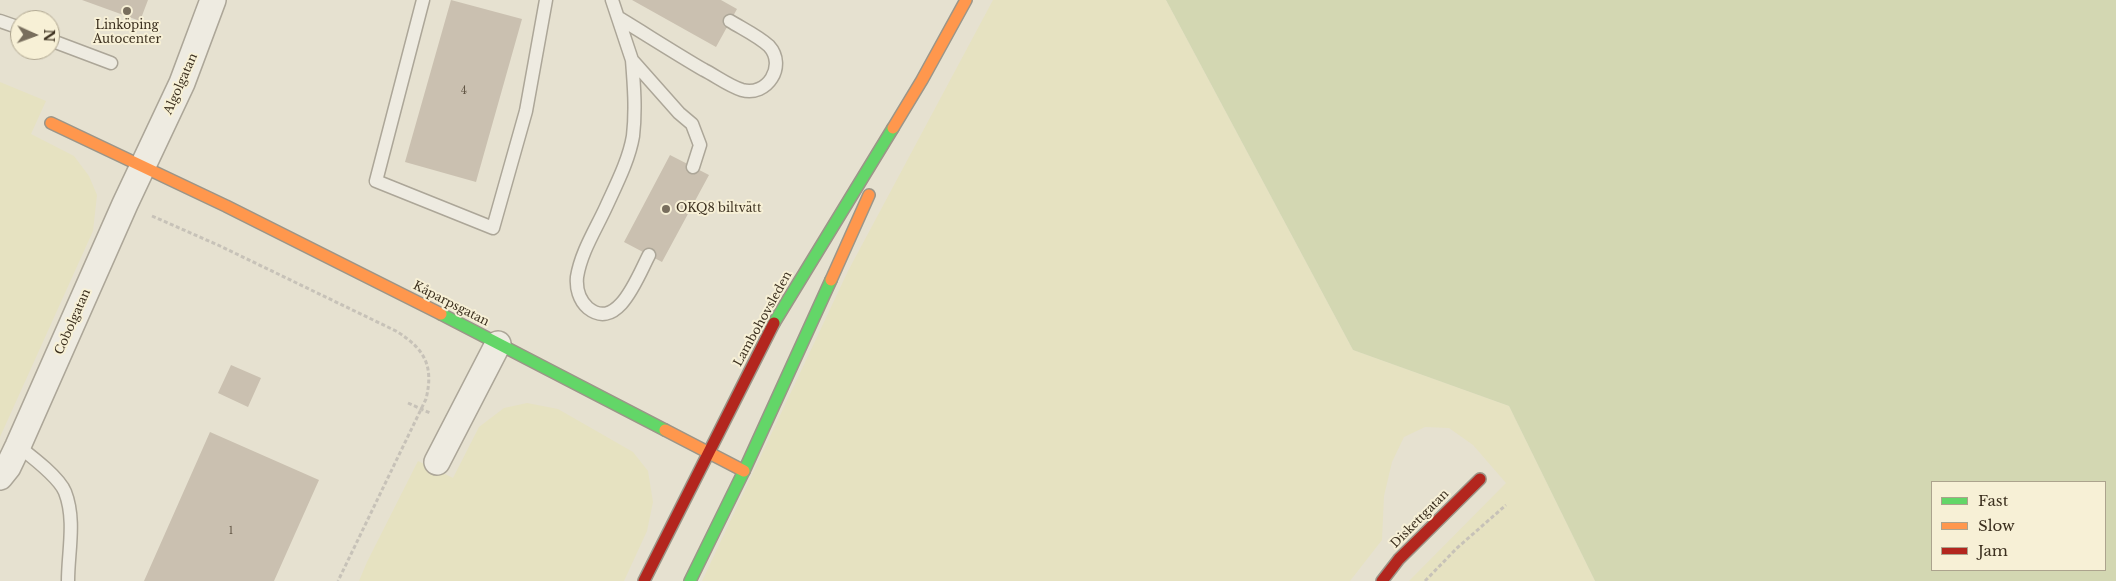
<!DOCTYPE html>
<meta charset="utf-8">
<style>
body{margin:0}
#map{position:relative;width:2116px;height:581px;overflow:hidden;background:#e6e1d0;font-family:"Libre Baskerville",serif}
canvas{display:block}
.legend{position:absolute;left:1931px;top:481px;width:175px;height:90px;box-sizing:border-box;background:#f7f0d6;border:1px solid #aca38d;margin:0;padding:6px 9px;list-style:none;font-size:15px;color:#3c301f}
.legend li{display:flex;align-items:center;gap:10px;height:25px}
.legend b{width:25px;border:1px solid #aca38d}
.north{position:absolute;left:10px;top:10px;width:50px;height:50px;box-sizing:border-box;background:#f7f0d6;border:1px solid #aca38d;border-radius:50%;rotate:92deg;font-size:14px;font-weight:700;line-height:20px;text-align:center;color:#3c301f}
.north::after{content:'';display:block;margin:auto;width:18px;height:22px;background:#786e5d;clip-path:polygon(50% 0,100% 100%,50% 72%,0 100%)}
</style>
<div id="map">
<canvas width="2116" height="581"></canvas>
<ul class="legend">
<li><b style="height:6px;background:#63d668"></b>Fast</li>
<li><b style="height:6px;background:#ff974d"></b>Slow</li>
<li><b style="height:6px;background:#b3261e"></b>Jam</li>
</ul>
<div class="north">N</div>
</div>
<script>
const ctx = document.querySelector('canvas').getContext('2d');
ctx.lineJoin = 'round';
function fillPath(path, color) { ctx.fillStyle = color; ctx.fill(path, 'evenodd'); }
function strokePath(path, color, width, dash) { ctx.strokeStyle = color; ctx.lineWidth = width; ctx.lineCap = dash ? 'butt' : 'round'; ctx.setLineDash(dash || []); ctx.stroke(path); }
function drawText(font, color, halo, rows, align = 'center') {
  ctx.font = font + ' "Libre Baskerville",serif'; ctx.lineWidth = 4; ctx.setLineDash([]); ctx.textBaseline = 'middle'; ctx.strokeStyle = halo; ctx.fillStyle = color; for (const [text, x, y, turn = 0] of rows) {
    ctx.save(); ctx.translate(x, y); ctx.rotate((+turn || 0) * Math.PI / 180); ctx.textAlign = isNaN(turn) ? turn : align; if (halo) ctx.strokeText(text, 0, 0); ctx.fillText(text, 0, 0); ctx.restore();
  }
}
fillPath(new Path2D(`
 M993,0H1166L1353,350L1509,406L1595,581H1409L1506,483L1473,445L1449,428L1425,427L1404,437L1392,462L1384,496L1382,540L1350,581H702L848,271Z
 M0,82L46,101L31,134L74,156L89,176L97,195L93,231L0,437Z
 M527,403L558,409L633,452L648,471L653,502L647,531L624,581H359L367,562L418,461L453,478L479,427L504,408Z`), '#e6e2c1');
fillPath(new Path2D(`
 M1166,0H2116V581H1595L1509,406L1353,350ZM1932,482H2105V570H1932Z`), '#d3d7b2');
fillPath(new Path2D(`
 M82,0H148L140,21Z
 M451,0L522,19L476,182L405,162Z
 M632,0H721L737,9L716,47Z
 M670,155L709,175L662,262L624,242Z
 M231,365L261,378L248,407L218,393Z
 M210,432L319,480L274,581H144Z`), '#cac0b0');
const lane = new Path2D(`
 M423,0L376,181L493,228L526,111L546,0
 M612,0L632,60
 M619,18C647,35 675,53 704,70C716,76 729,86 742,90C767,97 787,66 769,46C758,36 743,29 730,21
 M0,21L20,28
 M50,40L111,63
 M649,255C638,276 618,332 588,308C579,300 576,288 577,277C581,252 596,229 606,207C616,185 629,160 633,136C636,110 634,85 632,60L679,113L692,124L700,145L693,167
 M18,446C31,456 59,477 65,492C76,520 68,552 68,581`);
const street = new Path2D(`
 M437,462L498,344
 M0,477L8,467L18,446L125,204L182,83L213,0`);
const fast = new Path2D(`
 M441,314L665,430
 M774,323L893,128
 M690,581L744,471L831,280`);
const slow = new Path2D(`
 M51,123L226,206L441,314
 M893,128L922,80L966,0
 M831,280L869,195
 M665,430L744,471`);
const jam = new Path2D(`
 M644,581L774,323
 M1382,581L1399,559L1480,479`);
strokePath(lane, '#aca698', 15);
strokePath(street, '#aca698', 28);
strokePath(fast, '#9b9588', 14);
strokePath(slow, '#9b9588', 14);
strokePath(jam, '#9b9588', 14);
strokePath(new Path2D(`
 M152,216L218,245L396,331C425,349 434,366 426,399L338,581
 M408,403L430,413
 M1425,581L1457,548L1506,505`), '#c7c2b8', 3, [4, 2.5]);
strokePath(lane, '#eeebe1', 12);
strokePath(street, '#eeebe1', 25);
strokePath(fast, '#63d668', 11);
strokePath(slow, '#ff974d', 11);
strokePath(jam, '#b3261e', 11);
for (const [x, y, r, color] of [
 [127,11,5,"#786e5d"],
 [666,209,5,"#786e5d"]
]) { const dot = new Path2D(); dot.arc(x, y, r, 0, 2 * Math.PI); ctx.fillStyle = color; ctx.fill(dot); strokePath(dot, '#f7f0d6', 2); }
drawText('10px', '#605443', null, [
 ["4",464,91],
 ["1",231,531]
]);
drawText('12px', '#3c301f', '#f7f0d6', [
 ["Linköping",127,26],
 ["Autocenter",127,40],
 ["OKQ8 biltvätt",676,209,"left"]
]);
drawText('12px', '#3c301f', '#f7f0d6', [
 ["Algolgatan",181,84,-66],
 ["Kåparpsgatan",451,304,27],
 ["Lambohovsleden",763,319,-61],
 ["Cobolgatan",73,322,-66],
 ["Diskettgatan",1420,519,-45]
]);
</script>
